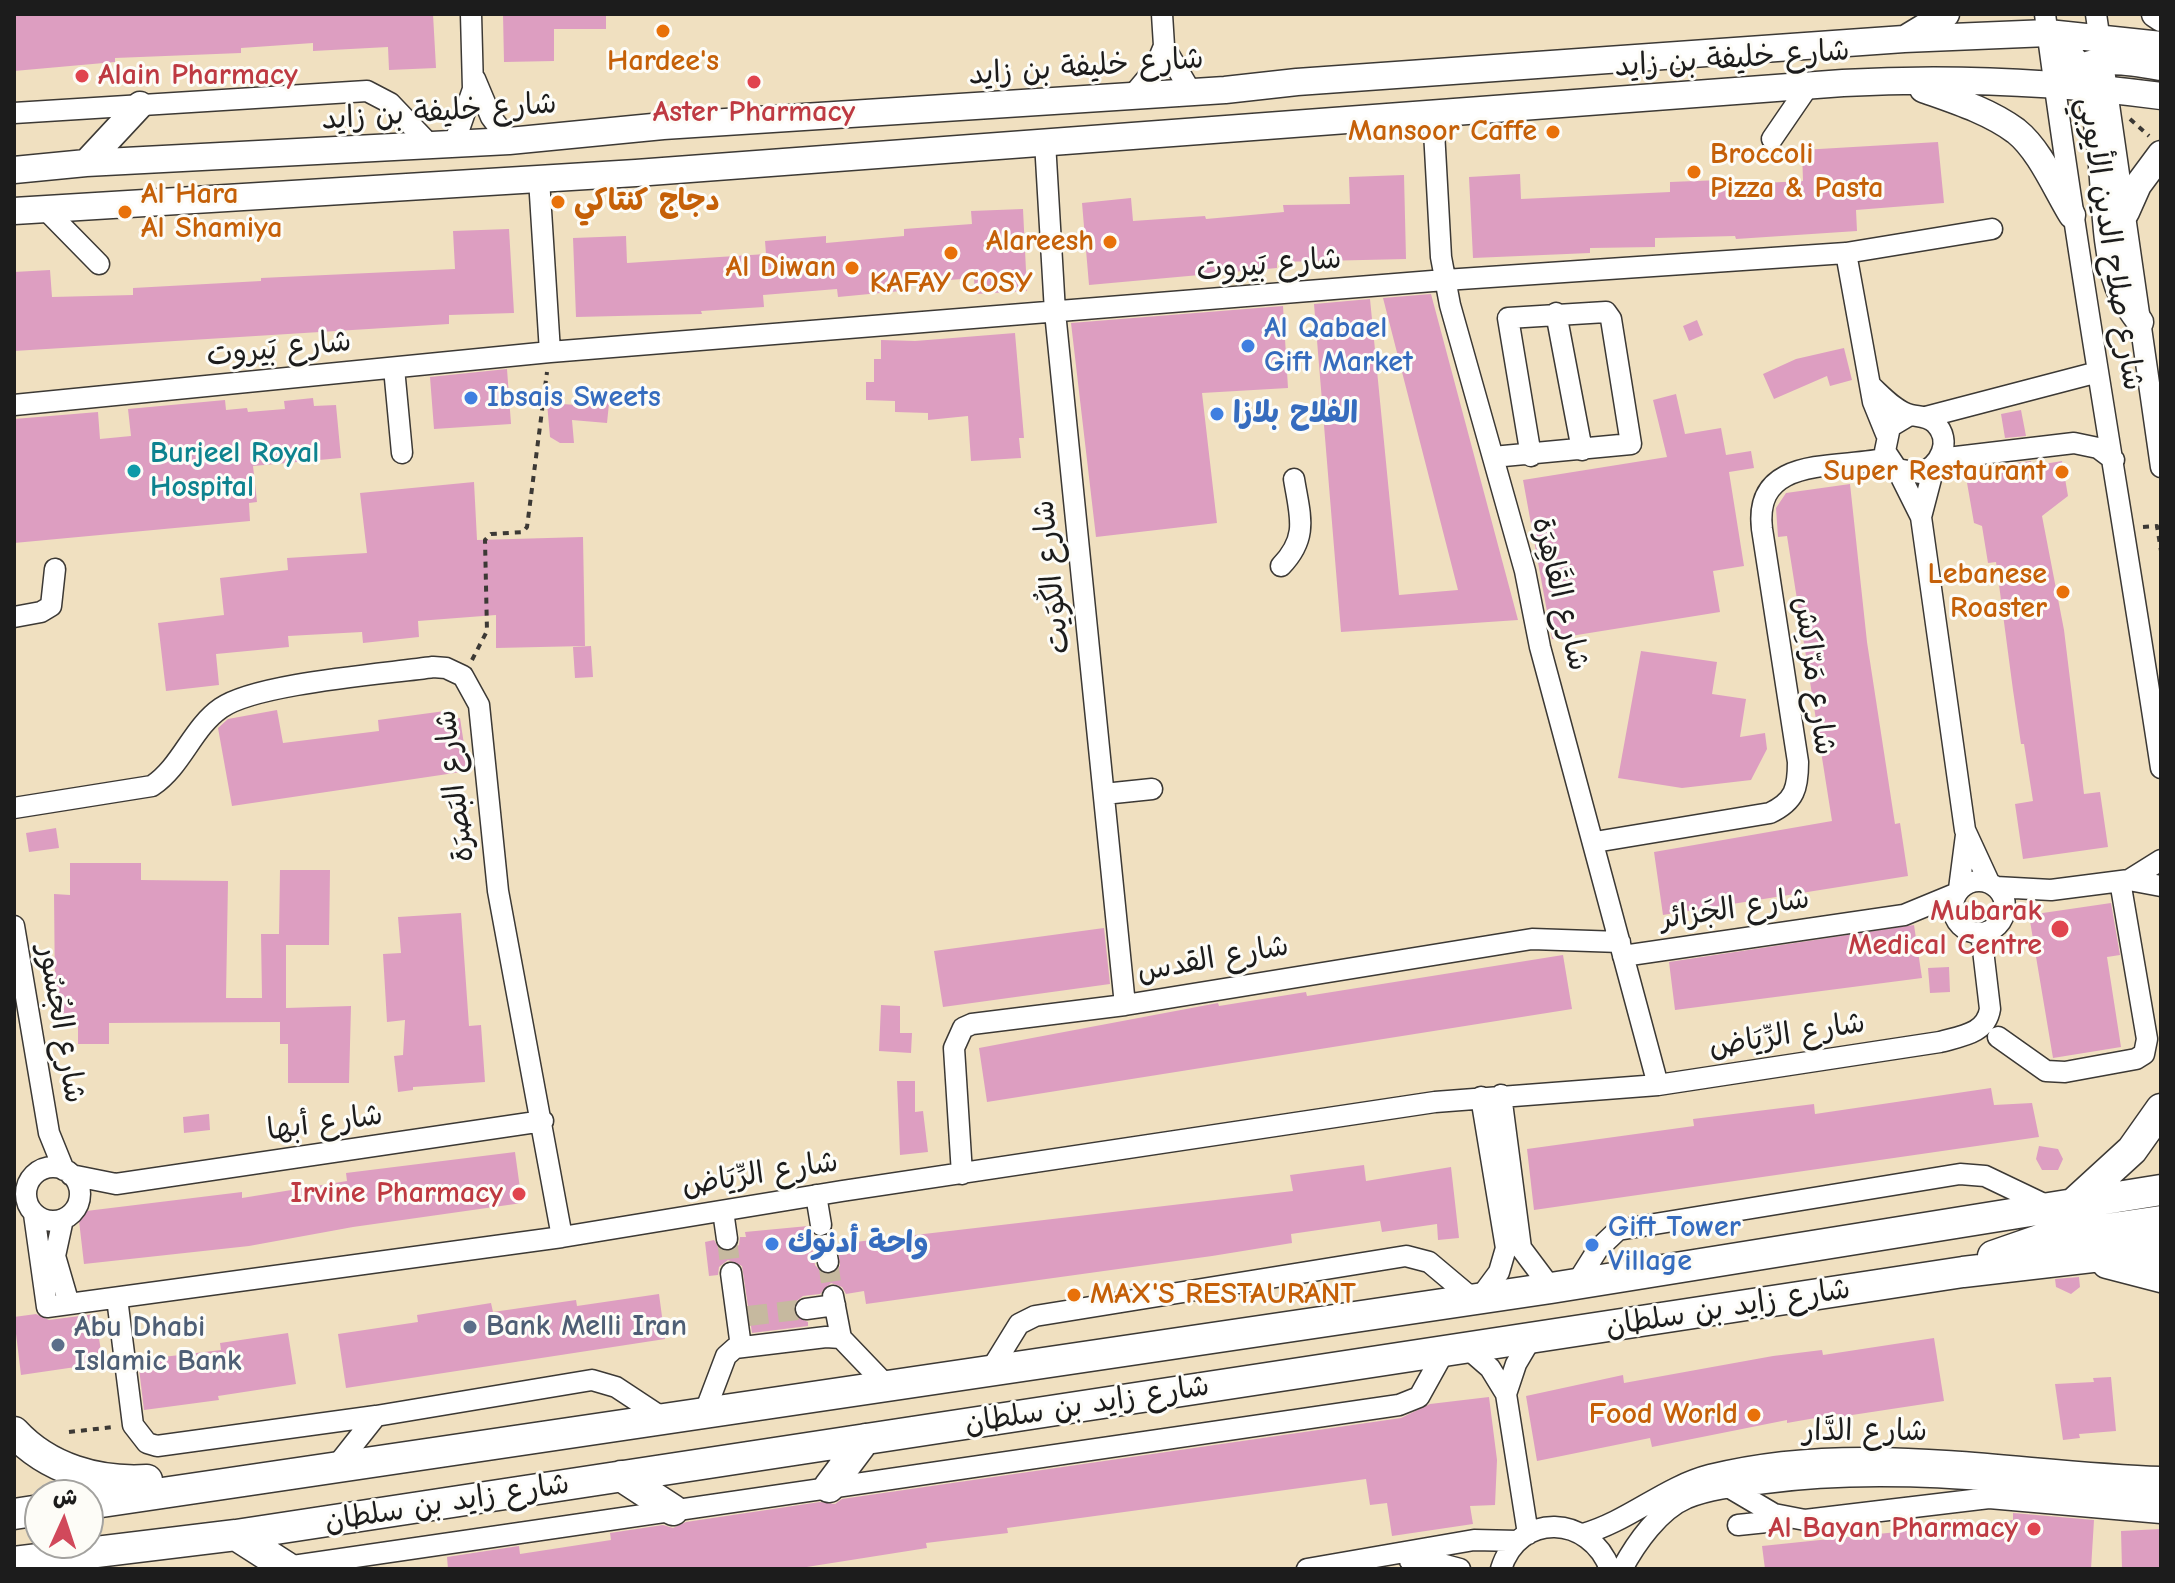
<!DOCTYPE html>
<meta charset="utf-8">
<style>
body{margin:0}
#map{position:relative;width:2175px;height:1583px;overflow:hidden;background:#f0e0c0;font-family:"Comic Neue","Playpen Sans Arabic",sans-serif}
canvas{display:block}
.frame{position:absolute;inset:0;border:16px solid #1c1c1c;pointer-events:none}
.north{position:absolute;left:24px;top:1479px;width:80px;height:80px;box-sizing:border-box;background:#fdfcf7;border:2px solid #a3a29f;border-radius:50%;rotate:3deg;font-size:22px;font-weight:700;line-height:32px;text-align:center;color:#1c1c1c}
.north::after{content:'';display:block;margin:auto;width:28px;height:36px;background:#d1495b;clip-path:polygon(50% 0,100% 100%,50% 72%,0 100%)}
</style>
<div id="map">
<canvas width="2175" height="1583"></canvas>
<div class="frame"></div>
<div class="north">ش</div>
</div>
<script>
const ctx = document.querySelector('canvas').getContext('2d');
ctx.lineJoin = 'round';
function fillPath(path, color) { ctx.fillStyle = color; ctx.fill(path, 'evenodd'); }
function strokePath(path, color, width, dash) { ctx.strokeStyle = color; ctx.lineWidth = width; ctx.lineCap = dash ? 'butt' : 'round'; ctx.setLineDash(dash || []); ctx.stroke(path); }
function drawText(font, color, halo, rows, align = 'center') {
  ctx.font = font + ' "Comic Neue","Playpen Sans Arabic",sans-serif'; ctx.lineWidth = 6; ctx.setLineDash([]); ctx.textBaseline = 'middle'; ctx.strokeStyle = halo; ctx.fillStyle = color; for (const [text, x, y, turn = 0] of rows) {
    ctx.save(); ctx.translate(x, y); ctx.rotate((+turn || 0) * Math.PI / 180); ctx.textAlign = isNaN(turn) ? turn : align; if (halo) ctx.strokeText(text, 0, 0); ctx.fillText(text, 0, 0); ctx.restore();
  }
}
fillPath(new Path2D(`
 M14,14H433L436,68L389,70L388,47L313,51V43L241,48V53L115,58V62L14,71Z
 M503,14H606V29H554V61L504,62Z
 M1938,142L1944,203L1856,210L1857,231L1736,239L1735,236L1655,238V247L1590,248V253L1473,258L1469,177L1520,174L1521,199L1670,192V182L1721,180V185L1803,181L1802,150Z
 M1404,175L1406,259L1277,262V268L1089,285L1082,203L1131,198L1133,221L1205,216L1206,219L1284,212L1283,205L1350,204L1349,177Z
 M1023,209L1027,291L975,294L974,278L900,284L901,291L838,297L837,289L763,295L764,307L701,311L702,314L576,317L573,238L626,236L627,263L766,254L765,241L826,236V243L904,236V229L972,224L971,211Z
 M509,229L514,313L449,315V324L14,351V272L50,270L52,297L133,295V288L261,281V278L455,269L453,231Z
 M1431,294L1518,620L1341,632L1314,304L1370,299L1399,595L1458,590L1383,298Z
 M1283,306L1288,388L1202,393L1217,523L1096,537L1071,323Z
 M1697,320L1703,335L1689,341L1683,326Z
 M1015,333L1024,438H1019L1021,458L971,461L968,416L928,420V413L895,412V401L866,400V382H874V359H881V340L915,341Z
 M1844,348L1852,380L1830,386L1827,376L1774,399L1763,374L1796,359Z
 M507,369L511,424L434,429L430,377Z
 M593,392L610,394L607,423L572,420L574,443H560L550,437L547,403L592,406Z
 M1676,394L1685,434L1721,428L1726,455L1751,451L1754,468L1729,472L1744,566L1713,571L1720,612L1552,639L1523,480L1667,457L1653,400Z
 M313,398L314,406L336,405L341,458L253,466L257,502L249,503L250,521L14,543V419L98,412L100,439L131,436L128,409L225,400L226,410L247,408L248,412L285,409L284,401Z
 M2021,410L2026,436L2005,438L2001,414Z
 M2031,461L2032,466L2062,461L2068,496L2042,516L2064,630L2084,794L2100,792L2108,847L2023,859L2015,804L2033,801L2024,744H2021L2013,690L1996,562L1988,563L1982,526L1974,523L1966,477L2011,470L2010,464Z
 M474,482L477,540L583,537L585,646L496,648V615L418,621L419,637L363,643L362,632L288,636L289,647L216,654L219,685L166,691L158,623L224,615L220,578L288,570L287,558L367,553L360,493Z
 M1850,484L1867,642L1895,824L1900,823L1908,876L1663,915L1654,852L1832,821L1787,536L1778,537L1776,508L1786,493Z
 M591,646L593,677L575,678L573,647Z
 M1641,651L1717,662L1712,694L1746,699L1740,737L1765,733L1767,749L1751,780L1682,788L1618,778Z
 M277,710L283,743L379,731L378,720L445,711L446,720L460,718L468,771L232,806L218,728L228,719Z
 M56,828L59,848L29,852L26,833Z
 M70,863H141V880L228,881L226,998H262L261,934H279L280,870H330L329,945H286V1008L351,1006L349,1083H288V1044H280V1022L109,1023V1044H78V1025H54L49,993H55L54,894L70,895Z
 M2111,903L2120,955L2107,957L2121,1047L2053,1058L2029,915Z
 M461,913L469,1026L481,1025L485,1082L413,1087V1090L398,1092L394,1056L403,1055L405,1020L387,1022L383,954L401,953L398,917Z
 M1914,925L1922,978L1675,1010L1669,962Z
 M1104,928L1110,984L943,1007L934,951Z
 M1563,955L1572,1009L987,1102L979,1048L1218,1003L1219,1006L1306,992L1307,996Z
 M1949,967L1950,992L1930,993L1928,968Z
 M881,1005L900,1006V1033H912L911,1053L879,1051Z
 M897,1081H915V1112L923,1111L928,1152L900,1155Z
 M1991,1088L1994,1105L2032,1103L2039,1137L1534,1210L1527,1149L1694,1126L1693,1119L1814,1104L1815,1114Z
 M209,1114L210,1130L184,1133L183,1117Z
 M2039,1146L2058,1149L2063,1159L2058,1170H2042L2036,1159Z
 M515,1152L522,1203L353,1227L249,1246L84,1264L78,1212L242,1192V1198L347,1181L346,1173Z
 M1364,1165L1366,1181L1451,1167L1459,1238L1438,1240L1437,1224L1382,1232L1380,1221L1291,1234L1292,1243L1212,1256L866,1304L864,1291L846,1294L842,1287L831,1283L820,1294L803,1296L794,1303L795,1316L808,1322V1326L752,1333L742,1266L728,1260L719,1267L718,1275L709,1276L705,1242L714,1240L721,1251L730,1252L739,1245L740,1237H746L745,1232L808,1226L815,1237L812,1246L815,1265L823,1274L829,1275L840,1266L838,1244L1293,1191L1290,1175Z
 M2079,1277L2080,1287L2071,1294L2056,1287L2055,1279Z
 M659,1294L665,1339L346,1388L338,1334L418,1322L417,1315L491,1303L493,1312L576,1300L577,1306Z
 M36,1314L49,1320L95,1314L103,1363L21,1375L14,1317Z
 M288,1333L296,1384L218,1396L219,1400L144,1410L138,1360L221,1350L220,1343Z
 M1934,1338L1944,1401L1839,1417L1838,1414L1787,1423V1420L1652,1447L1650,1438L1537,1461L1526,1396L1623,1375L1624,1383L1773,1356L1822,1350L1823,1355Z
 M2111,1377L2116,1431L2079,1434L2080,1438L2063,1440L2055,1384L2094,1382L2093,1378Z
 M1489,1397L1497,1460L1495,1505L1470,1506L1473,1524L1392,1536L1387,1503L1370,1505L1366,1479L1007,1528L1008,1533L926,1543L927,1548L794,1569H448L447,1557L519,1546L520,1554L611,1540L610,1533L663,1525L673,1528L686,1522L820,1502L835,1504L842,1499L1401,1418L1430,1404Z
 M2013,1513L2094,1520L2091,1569H1765L1762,1546L2013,1520Z
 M2161,1529V1569H2122L2121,1531Z`), '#dd9ec1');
strokePath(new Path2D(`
 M727,1239L731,1273
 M828,1262L833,1296
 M748,1316L806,1309`), '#c6b99f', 20, [20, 10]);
const minor = new Path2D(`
 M1162,14L1164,46L1191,92
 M2045,14C2078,266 2123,517 2161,768
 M2096,14L2161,467
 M475,79L491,117L509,141
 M1133,95L1154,70L1164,46
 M14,113L367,91L390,103L431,146
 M1433,113L1441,257L1450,305L1525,571L1540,647L1658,1085
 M1772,139L1809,85
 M1045,142L1055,312L1125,1005
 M454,144L473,89L471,14
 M539,179L550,352
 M45,209L99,264
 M1846,253L1873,402L1886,434
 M1556,313L1582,450
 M394,368L402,453
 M1870,385C1881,395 1896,412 1911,415C1920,417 1927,416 1935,423C1953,441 1940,466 1920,473L1897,469L1885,451L1890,427L1910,415
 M14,405L550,352L1445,280L1846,253L1992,229
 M1926,417L2098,372
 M1493,457L1631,444L1611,319L1606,312L1508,318L1531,456
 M1939,459L2074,443L2098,448L2114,460
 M1934,467L1921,517L1965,830L1989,882
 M1897,469L1921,517
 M1281,566C1309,537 1300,516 1294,479
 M14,617L41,612L51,606L55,569
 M1104,794L1152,789
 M14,808L152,786C182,766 192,728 221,708C257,683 385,674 433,667L446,668L463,676L479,705L498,891L562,1237
 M1595,842L1770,813C1795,801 1798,788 1798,762L1762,529C1753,453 1840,470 1888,458
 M2129,880L2161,860
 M1953 907a26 26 0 1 1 52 0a26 26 0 1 1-52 0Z
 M1996,887L2051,890L2129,880L2161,886
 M1959,889L1966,835
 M14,926L49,1133L64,1170
 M1623,956L1904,915L1955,894
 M1998,1037L2046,1071L2065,1072L2136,1059L2144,1054L2147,1039L2120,881
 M1501,1095L1521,1248L1551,1288
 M26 1194a27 27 0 1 1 54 0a27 27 0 1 1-54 0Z
 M962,1174L954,1048L963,1028L972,1024L1125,1005L1532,939L1620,942
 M71,1175L116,1184L543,1121
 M816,1195L821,1225
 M723,1211L727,1239
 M34,1214L47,1307L562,1237L842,1191L1435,1102L1658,1085L1940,1042C1961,1036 1986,1034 1990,1009L1981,933
 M63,1219L55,1256L69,1304
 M825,1245L828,1262
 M731,1273L741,1347
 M1576,1284L1598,1249L1618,1230L1960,1174L1985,1176L2052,1208
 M833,1296L841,1338
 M117,1298L133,1425L147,1443L157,1446L376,1416L592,1380L616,1387L666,1420
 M1479,1299L1499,1272L1506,1248L1481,1097
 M806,1309L835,1305
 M1467,1348L1490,1368L1506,1394L1528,1534
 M990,1371L1019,1324L1035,1316L1406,1256L1429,1262L1473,1299
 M1506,1394L1516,1364L1532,1337
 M704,1414L726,1356L735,1348L826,1337L841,1338L887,1386
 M334,1469L376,1416
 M1730,1488L1774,1514L1805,1520L1989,1498L2161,1513
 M1738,1525L1786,1520
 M1583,1534C1629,1521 1664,1487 1710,1475C1857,1438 2012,1472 2161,1477
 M1410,1561H1430L1460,1569
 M286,1567L1399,1405L1419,1397L1444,1352
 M1307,1569L1474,1540L1518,1541
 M1501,1569C1519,1511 1590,1515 1610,1569
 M1622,1569C1636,1543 1659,1510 1687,1498C1712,1488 1739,1486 1765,1483C1897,1465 2029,1486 2161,1493`);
const major = new Path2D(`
 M2155,14L2161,18
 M2048,33C2122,86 2091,209 2118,286C2123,299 2132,311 2140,322
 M1908,37L1946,14
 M2066,75C2096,55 2127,61 2161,67
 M1923,89C1954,100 1989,111 2016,131C2040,150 2056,189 2072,215
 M86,163L140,105
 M14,170L86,163L509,141L663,126L1225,90L1297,82L1904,39L2048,33L2161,45
 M14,211L636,173L1843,83C1948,77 2057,82 2161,96
 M2126,212L2138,185L2161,154`);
const highway = new Path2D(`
 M2073,1204L2132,1150L2161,1109
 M1993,1256L2045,1238L2161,1221
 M2107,1263L2161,1277
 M14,1432C48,1469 98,1483 147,1480
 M621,1476L673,1510
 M829,1487L865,1439
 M88,1504L1551,1288L2161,1190
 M14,1514L40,1510
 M236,1535L286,1567
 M14,1562L236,1535L1963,1272L2161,1249`);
strokePath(minor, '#3c3935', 23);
strokePath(major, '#3c3935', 29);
strokePath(highway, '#3c3935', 33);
strokePath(new Path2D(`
 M2130,119L2149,136
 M2143,527L2157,526L2161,551
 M472,660L487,631L485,540L491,534L523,532L527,527L547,372
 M69,1432L114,1427`), '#3c3935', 4, [6, 6]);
strokePath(minor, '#fff', 20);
strokePath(major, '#fff', 26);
strokePath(highway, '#fff', 30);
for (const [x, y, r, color] of [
 [663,31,8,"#e8710a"],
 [82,76,8,"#e0444e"],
 [754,82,8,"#e0444e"],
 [1553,132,8,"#e8710a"],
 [1694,172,8,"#e8710a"],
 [558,202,8,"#e8710a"],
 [125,212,8,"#e8710a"],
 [1110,242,8,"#e8710a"],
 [951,253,8,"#e8710a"],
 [852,268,8,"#e8710a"],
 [1248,346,8,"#3f7fe0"],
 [471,398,8,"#3f7fe0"],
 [1217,414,8,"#3f7fe0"],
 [134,471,8,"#0f9aa8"],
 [2062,472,8,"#e8710a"],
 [2063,592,8,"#e8710a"],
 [2060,929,10,"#e0444e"],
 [519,1194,8,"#e0444e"],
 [772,1244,8,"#3f7fe0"],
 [1592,1245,8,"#3f7fe0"],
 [1074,1295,8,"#e8710a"],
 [470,1327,8,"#5c6f8a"],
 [58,1345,8,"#5c6f8a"],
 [1754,1415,8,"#e8710a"],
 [2034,1529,8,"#e0444e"]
]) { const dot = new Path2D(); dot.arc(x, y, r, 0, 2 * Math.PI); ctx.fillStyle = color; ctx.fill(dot); strokePath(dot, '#fdfcf7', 3); }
drawText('30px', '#1c1c1c', '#fdfcf7', [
 ["شارع خليفة بن زايد",1732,59,-4],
 ["شارع خليفة بن زايد",1086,67,-4],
 ["شارع خليفة بن زايد",439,112,-4],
 ["شارع صلاح الدين الأيوبي",2110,244,81],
 ["شارع بَيروت",1269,265,-5],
 ["شارع بَيروت",279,349,-6],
 ["شارع الكُوَيت",1052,577,-96],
 ["شارع القَاهِرَة",1560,594,76],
 ["شارع مَرّاكِش",1814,676,82],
 ["شارع البَصرَة",455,786,-97],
 ["شارع الجَزائر",1735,909,-8],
 ["شارع القدس",1213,959,-10],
 ["شارع الجُسُور",61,1024,80],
 ["شارع الرِّيَاض",1787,1035,-9],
 ["شارع أبها",325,1123,-8],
 ["شارع الرِّيَاض",760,1174,-9],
 ["شارع زايد بن سلطان",1728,1308,-9],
 ["شارع زايد بن سلطان",1087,1405,-9],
 ["شارع الدَّار",1865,1432],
 ["شارع زايد بن سلطان",447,1503,-9]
]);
drawText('bold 30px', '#c56008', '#fdfcf7', [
 ["Hardee's",663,62,"center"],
 ["Mansoor Caffe",1537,132],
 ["Broccoli",1710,155,"left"],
 ["Pizza & Pasta",1710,189,"left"],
 ["Al Hara",141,195,"left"],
 ["Al Shamiya",141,229,"left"],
 ["دجاج كنتاكي",574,202,"left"],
 ["Alareesh",1094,242],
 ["Al Diwan",836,268],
 ["KAFAY COSY",951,284,"center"],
 ["Super Restaurant",2046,472],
 ["Lebanese",2047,575],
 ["Roaster",2047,609],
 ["MAX'S RESTAURANT",1090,1295,"left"],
 ["Food World",1738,1415]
], 'right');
drawText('bold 30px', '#be3a42', '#fdfcf7', [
 ["Alain Pharmacy",98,76,"left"],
 ["Aster Pharmacy",754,113,"center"],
 ["Mubarak",2042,912],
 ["Medical Centre",2042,946],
 ["Irvine Pharmacy",503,1194],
 ["Al Bayan Pharmacy",2018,1529]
], 'right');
drawText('bold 30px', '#366cbe', '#fdfcf7', [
 ["Al Qabael",1264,329],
 ["Gift Market",1264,363],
 ["Ibsais Sweets",487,398],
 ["الفلاح بلازا",1233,414],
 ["Gift Tower",1608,1228],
 ["Village",1608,1262],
 ["واحة أدنوك",788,1244]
], 'left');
drawText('bold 30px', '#0d838f', '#fdfcf7', [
 ["Burjeel Royal",150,454],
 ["Hospital",150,488]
], 'left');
drawText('bold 30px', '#4e5e75', '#fdfcf7', [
 ["Bank Melli Iran",486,1327],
 ["Abu Dhabi",74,1328],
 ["Islamic Bank",74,1362]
], 'left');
</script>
